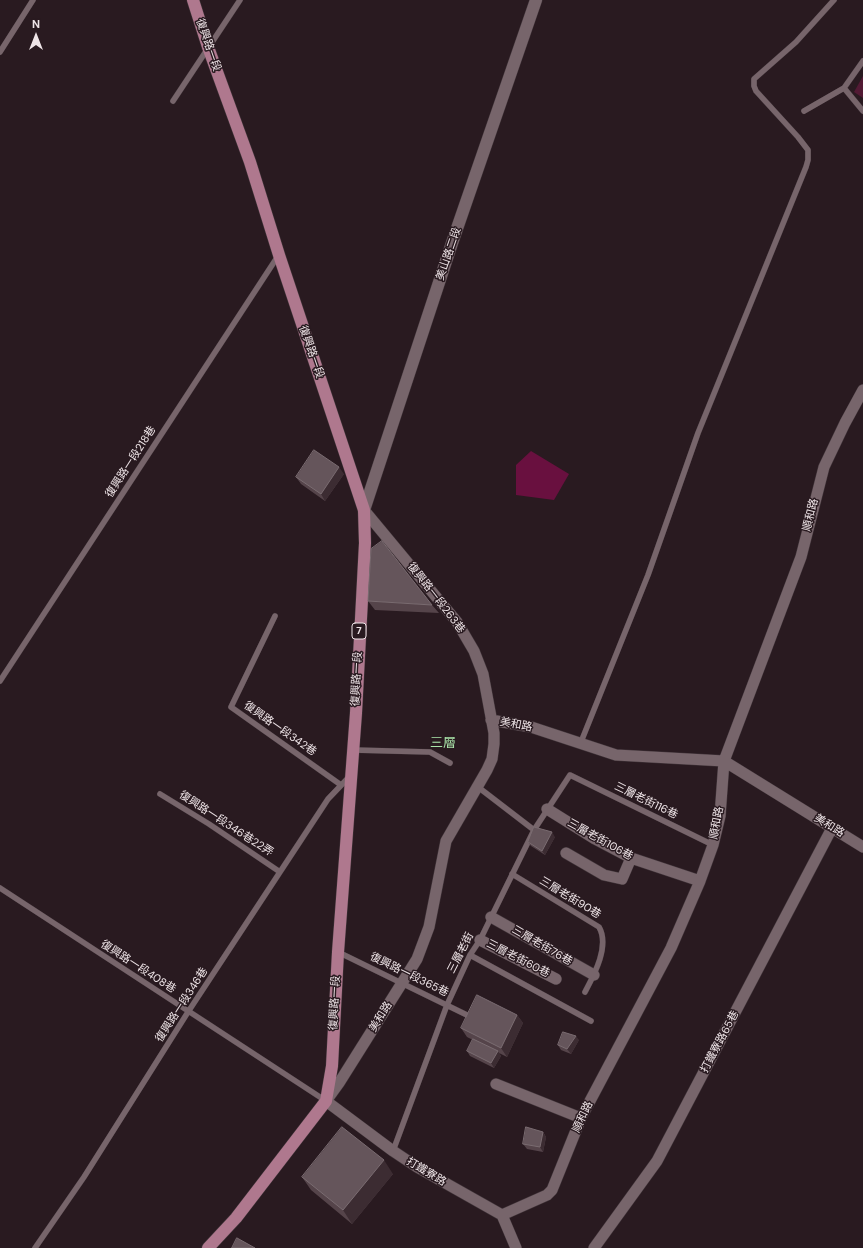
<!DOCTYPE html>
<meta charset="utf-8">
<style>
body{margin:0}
#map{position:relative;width:863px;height:1248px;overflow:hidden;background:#291a20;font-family:"DM Sans",sans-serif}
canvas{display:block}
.north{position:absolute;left:16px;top:16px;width:40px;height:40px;-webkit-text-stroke:3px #291a20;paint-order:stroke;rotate:0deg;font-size:11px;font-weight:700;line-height:16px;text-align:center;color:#eee4e7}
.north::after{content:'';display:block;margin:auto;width:14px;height:18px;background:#eee4e7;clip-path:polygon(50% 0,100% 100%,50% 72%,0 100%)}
</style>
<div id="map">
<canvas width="863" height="1248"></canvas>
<div class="north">N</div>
</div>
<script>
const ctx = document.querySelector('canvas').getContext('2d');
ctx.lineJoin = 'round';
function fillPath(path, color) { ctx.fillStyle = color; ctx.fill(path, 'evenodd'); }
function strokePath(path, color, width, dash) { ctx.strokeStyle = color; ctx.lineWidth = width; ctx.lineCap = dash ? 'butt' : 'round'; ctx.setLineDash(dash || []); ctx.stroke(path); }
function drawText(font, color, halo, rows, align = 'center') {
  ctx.font = font + ' "DM Sans","Noto Sans TC",sans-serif'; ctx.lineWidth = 3; ctx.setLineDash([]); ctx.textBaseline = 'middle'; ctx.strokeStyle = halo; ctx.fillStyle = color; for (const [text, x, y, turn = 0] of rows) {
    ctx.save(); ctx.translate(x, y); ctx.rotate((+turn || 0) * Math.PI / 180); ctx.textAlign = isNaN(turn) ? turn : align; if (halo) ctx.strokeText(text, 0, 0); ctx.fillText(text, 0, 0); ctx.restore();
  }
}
fillPath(new Path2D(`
 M863,76V98L854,92Z`), '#521a34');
fillPath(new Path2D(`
 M531,451L569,474L554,500L516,495V465Z`), '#69103f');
const service = new Path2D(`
 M0,52L33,0
 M844,88L863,111
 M173,101L240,0
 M804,111L844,88L863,61
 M275,616L231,707L341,785
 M0,681L278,256
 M581,742L648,575L698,433L806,167L808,160V150L798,137L756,91L754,86V79L796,42L834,0
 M353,750L430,752L450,763
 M478,787L534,830
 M160,794L209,824L280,872
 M512,874L599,927C610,946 594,975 585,992
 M0,888L326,1101
 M338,952L471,1017
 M470,955L591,1021
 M393,1151L447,1005L470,955L480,940L534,830L570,775L713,845
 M35,1248L84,1177L188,1012L328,799L350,776`);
const minor = new Path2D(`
 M364,510L457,622L474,651L483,674L494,733V744L492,759L487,770L446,841L429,927L417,959L339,1083L326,1101L393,1151L417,1167L502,1215L516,1248
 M491,720L531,727L616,755L724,761L863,847
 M547,809L595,839L631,858L700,881
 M566,853L604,875L622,879L631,858
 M491,917L594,975
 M480,940L556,979
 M496,1084L581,1118
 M502,1215L547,1195L552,1190L581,1118L671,948L700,881L713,845L720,816L724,761L801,557L824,467L845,423L863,390
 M594,1248L657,1161L832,828`);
const tertiary = new Path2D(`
 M364,510L452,243L536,0`);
const primary = new Path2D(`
 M193,0L208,47L250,162L279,255L364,510L365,543L356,713L338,952L332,1066L326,1101L236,1218L208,1248`);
strokePath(service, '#42363b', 6);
strokePath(minor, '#42363b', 12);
strokePath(tertiary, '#42363b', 13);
strokePath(primary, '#42363b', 13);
strokePath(service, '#77656b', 5.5);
strokePath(minor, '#77656b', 11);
strokePath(tertiary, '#77656b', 12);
strokePath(primary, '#af788e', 12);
fillPath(new Path2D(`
 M344,474L325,501L301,484L296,477Z
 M368,601L432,605L439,613L375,610Z
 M555,837L545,855L531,846L528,842Z
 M517,1015L523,1023L507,1057L499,1053L501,1056L494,1068L470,1056L467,1051L473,1040L467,1037L461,1028Z
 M579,1040L571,1054L561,1050L558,1045Z
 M543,1132L546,1137L543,1152L527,1149L523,1144Z
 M393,1174L352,1224L311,1190L302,1177Z`), '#55444a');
fillPath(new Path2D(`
 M339,467L344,474L325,501L321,494Z
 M552,832L555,837L545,855L542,851Z
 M517,1015L523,1023L507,1057L501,1048Z
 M576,1036L579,1040L571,1054L567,1049Z
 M498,1051L501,1056L494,1068L491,1063Z
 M543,1132L546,1137L543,1152L540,1147Z
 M384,1160L393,1174L352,1224L343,1210Z`), '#3c2c32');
const building = new Path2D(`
 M314,450L339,467L321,494L296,477Z
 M382,541L432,605L368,601L371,549Z
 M534,827L552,832L542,851L528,842Z
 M477,995L517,1015L501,1048L461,1028Z
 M563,1032L576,1036L567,1049L558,1045Z
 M473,1039L498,1051L491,1063L467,1051Z
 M342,1127L384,1160L343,1210L302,1177Z
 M526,1127L543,1132L540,1147L523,1144Z
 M237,1238L255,1248H232Z`);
fillPath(building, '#65555b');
strokePath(building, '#7a6c71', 1);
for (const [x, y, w] of [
 [359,631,14]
]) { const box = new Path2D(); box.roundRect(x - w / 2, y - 8, w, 16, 3); ctx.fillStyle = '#291a20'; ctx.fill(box); strokePath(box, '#eee4e7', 1); }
drawText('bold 10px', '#eee4e7', null, [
 ["7",359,631]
]);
drawText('11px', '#eee4e7', '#291a20', [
 ["復興路一段",208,45,71],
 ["美山路二段",449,254,-71],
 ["復興路一段",311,352,71],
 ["復興路一段218巷",131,462,-57],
 ["順和路",811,515,-76],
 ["復興路一段263巷",436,598,52],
 ["復興路一段",357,679,-87],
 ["美和路",516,725,11],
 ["復興路一段342巷",280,729,35],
 ["三層老街116巷",646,801,26],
 ["順和路",717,823,-79],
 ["復興路一段346巷22弄",226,824,33],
 ["美和路",829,826,32],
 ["三層老街106巷",600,840,29],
 ["三層老街90巷",570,898,31],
 ["三層老街76巷",542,946,30],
 ["三層老街",461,953,-63],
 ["三層老街60巷",518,959,27],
 ["復興路一段408巷",138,967,33],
 ["復興路一段365巷",409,975,26],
 ["復興路一段",335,1003,-87],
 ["復興路一段346巷",182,1005,-57],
 ["美和路",381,1017,-58],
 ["打鐵寮路65巷",720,1042,-62],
 ["順和路",583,1117,-65],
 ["打鐵寮路",426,1172,31]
]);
drawText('13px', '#a9e4a9', '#291a20', [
 ["三層",443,744]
]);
</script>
